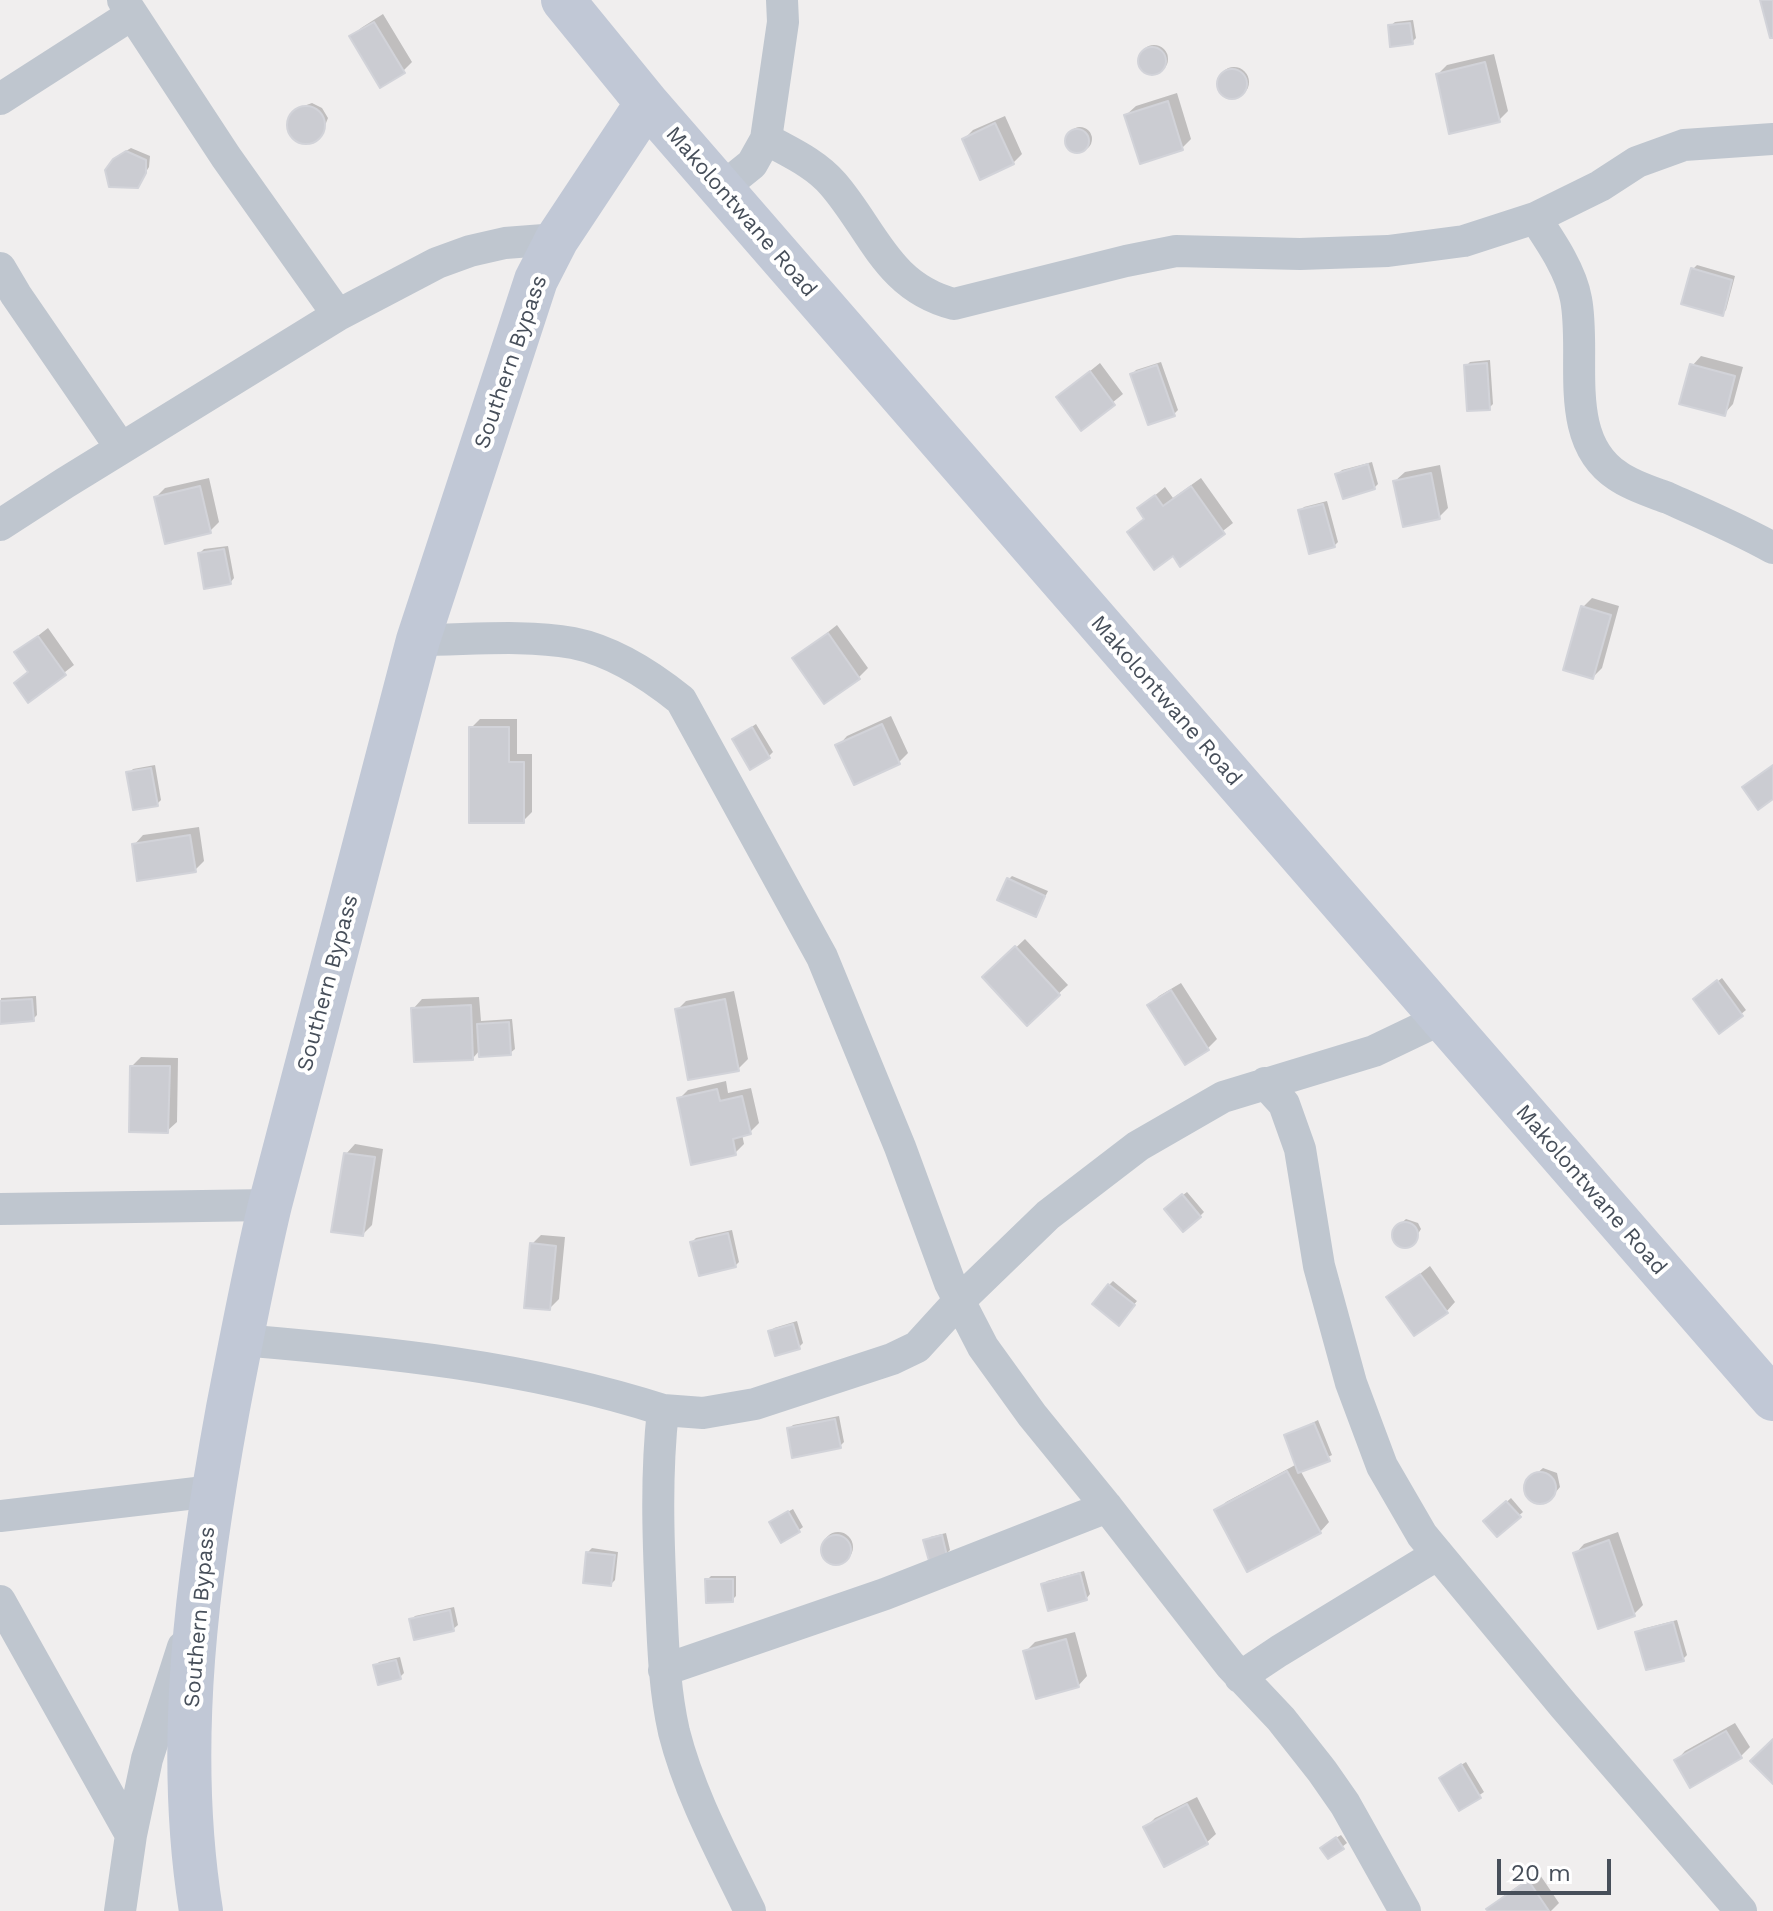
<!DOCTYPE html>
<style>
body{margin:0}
#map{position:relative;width:1773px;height:1911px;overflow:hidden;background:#f0eeee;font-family:"Work Sans",sans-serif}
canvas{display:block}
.scale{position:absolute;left:1497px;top:1859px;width:114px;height:36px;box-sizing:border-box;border:4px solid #474f5a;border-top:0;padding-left:10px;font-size:24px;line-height:28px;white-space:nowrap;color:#474f5a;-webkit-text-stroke:6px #fff;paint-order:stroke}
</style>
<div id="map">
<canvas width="1773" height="1911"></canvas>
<div class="scale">20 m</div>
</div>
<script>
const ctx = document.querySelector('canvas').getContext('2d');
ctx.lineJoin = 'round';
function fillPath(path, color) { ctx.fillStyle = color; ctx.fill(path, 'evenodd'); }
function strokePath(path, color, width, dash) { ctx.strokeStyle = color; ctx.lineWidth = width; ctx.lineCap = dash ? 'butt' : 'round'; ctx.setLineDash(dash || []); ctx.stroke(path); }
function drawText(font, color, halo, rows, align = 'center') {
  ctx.font = font + ' "Work Sans",sans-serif'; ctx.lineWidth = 8; ctx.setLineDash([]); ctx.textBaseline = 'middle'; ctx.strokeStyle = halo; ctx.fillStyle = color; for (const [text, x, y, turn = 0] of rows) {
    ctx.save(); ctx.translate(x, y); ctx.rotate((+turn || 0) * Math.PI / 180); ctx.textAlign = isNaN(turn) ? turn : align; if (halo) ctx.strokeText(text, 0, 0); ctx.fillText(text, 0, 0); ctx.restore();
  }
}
fillPath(new Path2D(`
 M383,14L412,62L403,71L352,37L361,28Z
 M1413,20L1416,38L1412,42L1390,26L1395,22Z
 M1140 59a14 14 0 1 1 28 0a14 14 0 1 1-28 0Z
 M1494,54L1508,111L1499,120L1438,74L1447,65Z
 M1219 82a15 15 0 1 1 30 0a15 15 0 1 1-30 0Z
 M1177,93L1191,139L1182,148L1126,115L1136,106Z
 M312,103L322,108L328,118L322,133L308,142L294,137L290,121L301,107Z
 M1005,116L1022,154L1013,163L964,139L973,130Z
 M1068 139a12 12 0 1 1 24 0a12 12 0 1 1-24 0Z
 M131,148L150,156L149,167L137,186L119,155Z
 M1697,265L1735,276L1726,310L1722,314L1693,269Z
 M1701,356L1743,367L1733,404L1724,414L1692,366Z
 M1490,360L1493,404L1489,408L1466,366L1470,362Z
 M1161,362L1178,410L1174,414L1132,374L1136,370Z
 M1100,363L1123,394L1081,428L1058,397Z
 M1372,462L1378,484L1374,488L1338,474L1342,470Z
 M1440,465L1448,508L1439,517L1395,481L1405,472Z
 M209,478L219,522L210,531L156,497L165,488Z
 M1201,478L1233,523L1181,564L1140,508L1165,487L1173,498Z
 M1327,501L1338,542L1334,546L1300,511L1304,507Z
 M228,546L234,578L230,583L200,553L204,549Z
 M1592,598L1619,606L1602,668L1593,677L1583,607Z
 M837,625L868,668L859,677L795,658Z
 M48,628L74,665L29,700L16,683L30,670L17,652Z
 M891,716L908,753L899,762L838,746L847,736Z
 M480,719H517V754H532V812L523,821L471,728Z
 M756,724L773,752L769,756L734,739Z
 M155,765L161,800L157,804L129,773L133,769Z
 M199,827L204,861L195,870L134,845L143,835Z
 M1012,876L1048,891L1036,915L1008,880Z
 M1025,939L1068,985L1027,1023L985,977Z
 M1722,978L1746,1010L1720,1031L1700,995Z
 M1181,983L1217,1039L1208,1048L1150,1005L1159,996Z
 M734,991L748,1059L738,1069L677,1010L686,1001Z
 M36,996L37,1015L33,1019L0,1022L1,998Z
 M479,997L481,1021L512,1019L515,1049L510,1053L480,1050L473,1058L413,1009L422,999Z
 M141,1057L178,1058L177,1122L167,1131L132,1066Z
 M726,1081L728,1093L751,1088L759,1123L750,1132L742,1134L744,1144L735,1153L679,1099L688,1090Z
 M355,1144L383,1149L372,1225L363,1234L346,1154Z
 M1187,1192L1204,1212L1200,1216L1170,1205Z
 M1406,1219L1418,1223L1421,1229L1414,1240L1409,1245L1402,1246L1396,1242L1394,1236L1395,1229Z
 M732,1230L739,1262L735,1266L692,1242L696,1238Z
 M541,1235L565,1237L559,1299L550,1308L532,1244Z
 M1430,1266L1455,1302L1446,1312L1389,1298Z
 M1113,1281L1137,1301L1122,1319L1109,1285Z
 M797,1321L803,1343L799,1347L770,1332L774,1328Z
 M839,1416L844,1442L840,1446L789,1429L793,1425Z
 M1318,1420L1332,1455L1300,1470L1329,1522L1320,1532L1217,1511L1226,1502L1297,1464L1286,1436Z
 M1543,1468L1557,1473L1560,1487L1550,1499L1535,1501L1526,1490V1483Z
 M1511,1498L1523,1512L1497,1534L1486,1521Z
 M793,1509L803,1527L799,1530L775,1519Z
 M823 1547a15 15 0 1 1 30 0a15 15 0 1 1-30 0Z
 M1618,1532L1643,1605L1634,1614L1575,1554L1584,1544Z
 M946,1533L950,1550L946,1554L926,1541L930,1537Z
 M592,1548L618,1552L615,1580L611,1584L588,1552Z
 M1084,1571L1090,1594L1086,1599L1043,1585L1047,1581Z
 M711,1576H736V1596L732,1600L707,1580Z
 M454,1607L458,1625L453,1629L411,1620L415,1616Z
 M1677,1620L1687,1655L1683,1659L1638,1633L1642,1629Z
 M1075,1632L1087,1676L1078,1686L1026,1651L1035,1642Z
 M400,1657L404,1673L400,1677L375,1666L379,1662Z
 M1735,1723L1750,1747L1740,1757L1676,1761L1685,1751Z
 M1466,1762L1484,1792L1460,1808L1446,1774Z
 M1197,1797L1216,1834L1206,1843L1146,1827L1155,1818Z
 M1341,1835L1347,1843L1329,1857L1326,1844Z
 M1538,1872L1559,1903L1551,1911H1490L1489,1909L1498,1900Z`), '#0003');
const building = new Path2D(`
 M1760,0H1773V38H1770Z
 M374,22L405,73L380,88L349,36Z
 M1410,23L1413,44L1390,47L1388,25Z
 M1138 61a14 14 0 1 1 28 0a14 14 0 1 1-28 0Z
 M1485,62L1500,122L1449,134L1436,74Z
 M1217 84a15 15 0 1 1 30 0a15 15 0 1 1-30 0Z
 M1168,101L1183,150L1140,164L1124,115Z
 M287 125a19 19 0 1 1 38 0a19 19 0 1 1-38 0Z
 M995,123L1014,164L980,180L962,139Z
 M1065 141a12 12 0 1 1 24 0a12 12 0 1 1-24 0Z
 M126,151L146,160V173L138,188L109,187L105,170L113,159Z
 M1691,268L1732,280L1723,316L1681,304Z
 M1487,363L1490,410L1467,411L1464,365Z
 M1690,364L1735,376L1725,416L1679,404Z
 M1157,365L1175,416L1148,425L1130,374Z
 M1090,371L1115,405L1081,431L1056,397Z
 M1368,464L1375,489L1343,499L1335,474Z
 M1431,473L1440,519L1403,527L1393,481Z
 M200,486L211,533L165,544L154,497Z
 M1191,486L1225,534L1180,567L1173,556L1154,570L1127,532L1144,519L1137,508L1155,495L1163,506Z
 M1323,504L1335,547L1309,554L1298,510Z
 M224,549L231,584L204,589L198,553Z
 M1581,606L1611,615L1593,679L1563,670Z
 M828,633L860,679L824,704L792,658Z
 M38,636L66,675L28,703L14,683L28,672L14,652Z
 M882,724L900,764L854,785L835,745Z
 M469,727H509V762H524V823H469Z
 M752,727L770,758L750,770L732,739Z
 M1773,765V799L1758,810L1742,787Z
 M151,768L158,806L133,810L126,772Z
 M190,835L196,872L137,881L132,844Z
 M1007,878L1045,896L1036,917L997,900Z
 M1015,946L1060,995L1027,1026L982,977Z
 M1717,980L1743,1016L1719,1034L1693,999Z
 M1171,990L1209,1050L1185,1065L1147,1005Z
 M32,999L34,1021L0,1024V1001Z
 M725,999L739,1071L688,1080L675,1009Z
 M471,1005L473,1060L414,1062L411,1008Z
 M509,1022L511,1055L479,1057L477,1024Z
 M130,1066H170L168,1133L129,1132Z
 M717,1089L720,1101L742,1096L751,1134L733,1139L736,1155L691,1165L677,1098Z
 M344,1153L375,1157L363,1236L331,1232Z
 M1182,1194L1201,1217L1183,1232L1164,1209Z
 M1392 1235a13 13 0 1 1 26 0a13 13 0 1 1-26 0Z
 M728,1233L736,1267L699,1276L690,1242Z
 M530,1243L556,1246L550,1310L524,1308Z
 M1420,1274L1448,1313L1414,1336L1386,1297Z
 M1108,1284L1135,1305L1119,1326L1092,1304Z
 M793,1324L800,1349L775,1356L768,1331Z
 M835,1419L841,1448L792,1458L787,1428Z
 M1314,1423L1330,1461L1298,1473L1284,1435Z
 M1287,1471L1321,1533L1247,1572L1214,1510Z
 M1524 1488a16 16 0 1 1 32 0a16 16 0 1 1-32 0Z
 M1506,1501L1521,1517L1497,1537L1483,1521Z
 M788,1511L800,1532L781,1543L769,1522Z
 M942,1535L947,1556L929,1561L923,1540Z
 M821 1550a15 15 0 1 1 30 0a15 15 0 1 1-30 0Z
 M1609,1540L1635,1616L1598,1629L1573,1553Z
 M586,1552L615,1555L611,1586L583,1583Z
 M1080,1573L1087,1600L1048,1611L1041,1584Z
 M705,1579H733V1602L706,1603Z
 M450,1610L454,1631L414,1640L409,1619Z
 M1673,1622L1684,1661L1646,1670L1635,1632Z
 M1066,1639L1079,1687L1036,1699L1023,1651Z
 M396,1660L401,1679L378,1685L373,1665Z
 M1726,1731L1742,1758L1690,1788L1674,1760Z
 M1773,1739V1784L1750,1761Z
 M1461,1764L1481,1798L1459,1811L1439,1778Z
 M1187,1804L1208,1844L1164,1867L1143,1827Z
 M1336,1837L1344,1849L1328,1859L1320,1848Z
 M1528,1880L1549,1911H1488L1486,1909Z`);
fillPath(building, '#cbccd2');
strokePath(building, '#d2d3d9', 2);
strokePath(new Path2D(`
 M123,0L226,157L338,315
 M0,99L131,15
 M766,139C789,152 815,163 833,184C873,230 887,287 954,304L1126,261L1176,251L1300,254L1388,251L1464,241L1535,218L1600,186L1637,162L1684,145L1773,139
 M721,189L752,164L766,139L783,22L782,0
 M1535,218C1551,242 1571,271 1576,299C1587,356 1561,439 1618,476C1632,486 1652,492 1668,498C1704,514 1739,529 1773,548
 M0,268L16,295L121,448
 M0,525L65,483L338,315L437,263L470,251L505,243L557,239
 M418,640C469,640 523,634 573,643C613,651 650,675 681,700L822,957L900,1147L950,1283L983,1347L1032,1415L1107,1507L1230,1665L1281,1719L1322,1771L1345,1804L1405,1911
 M1265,1083L1284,1104L1300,1149L1319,1266L1351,1383L1382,1466L1422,1535L1564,1706L1741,1911
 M0,1209L270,1205
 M241,1340C383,1352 527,1366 663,1410C656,1473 658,1536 661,1599C663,1643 664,1688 674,1732C690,1795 722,1853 750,1911
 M663,1410L703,1413L755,1404L892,1359L917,1347L959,1301L1048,1215L1138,1146L1223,1097L1374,1051L1443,1018
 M0,1516L213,1491
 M0,1601L131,1835
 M664,1670L885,1594L1107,1507
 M1240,1677L1279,1651L1438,1554
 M120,1911L131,1835L147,1759L183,1647`), '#bfc6cf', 32);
strokePath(new Path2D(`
 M563,0L647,103L1773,1399
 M201,1911C174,1744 198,1572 228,1408C241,1340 254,1272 270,1205L418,640L536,280L557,239L647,103`), '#c1c8d6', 44);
drawText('22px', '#474f5a', '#fff', [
 ["Makolontwane Road",741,212,49],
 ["Southern Bypass",511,362,-71],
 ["Makolontwane Road",1166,701,49],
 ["Southern Bypass",328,983,-75],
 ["Makolontwane Road",1591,1190,49],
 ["Southern Bypass",200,1617,-85]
]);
</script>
